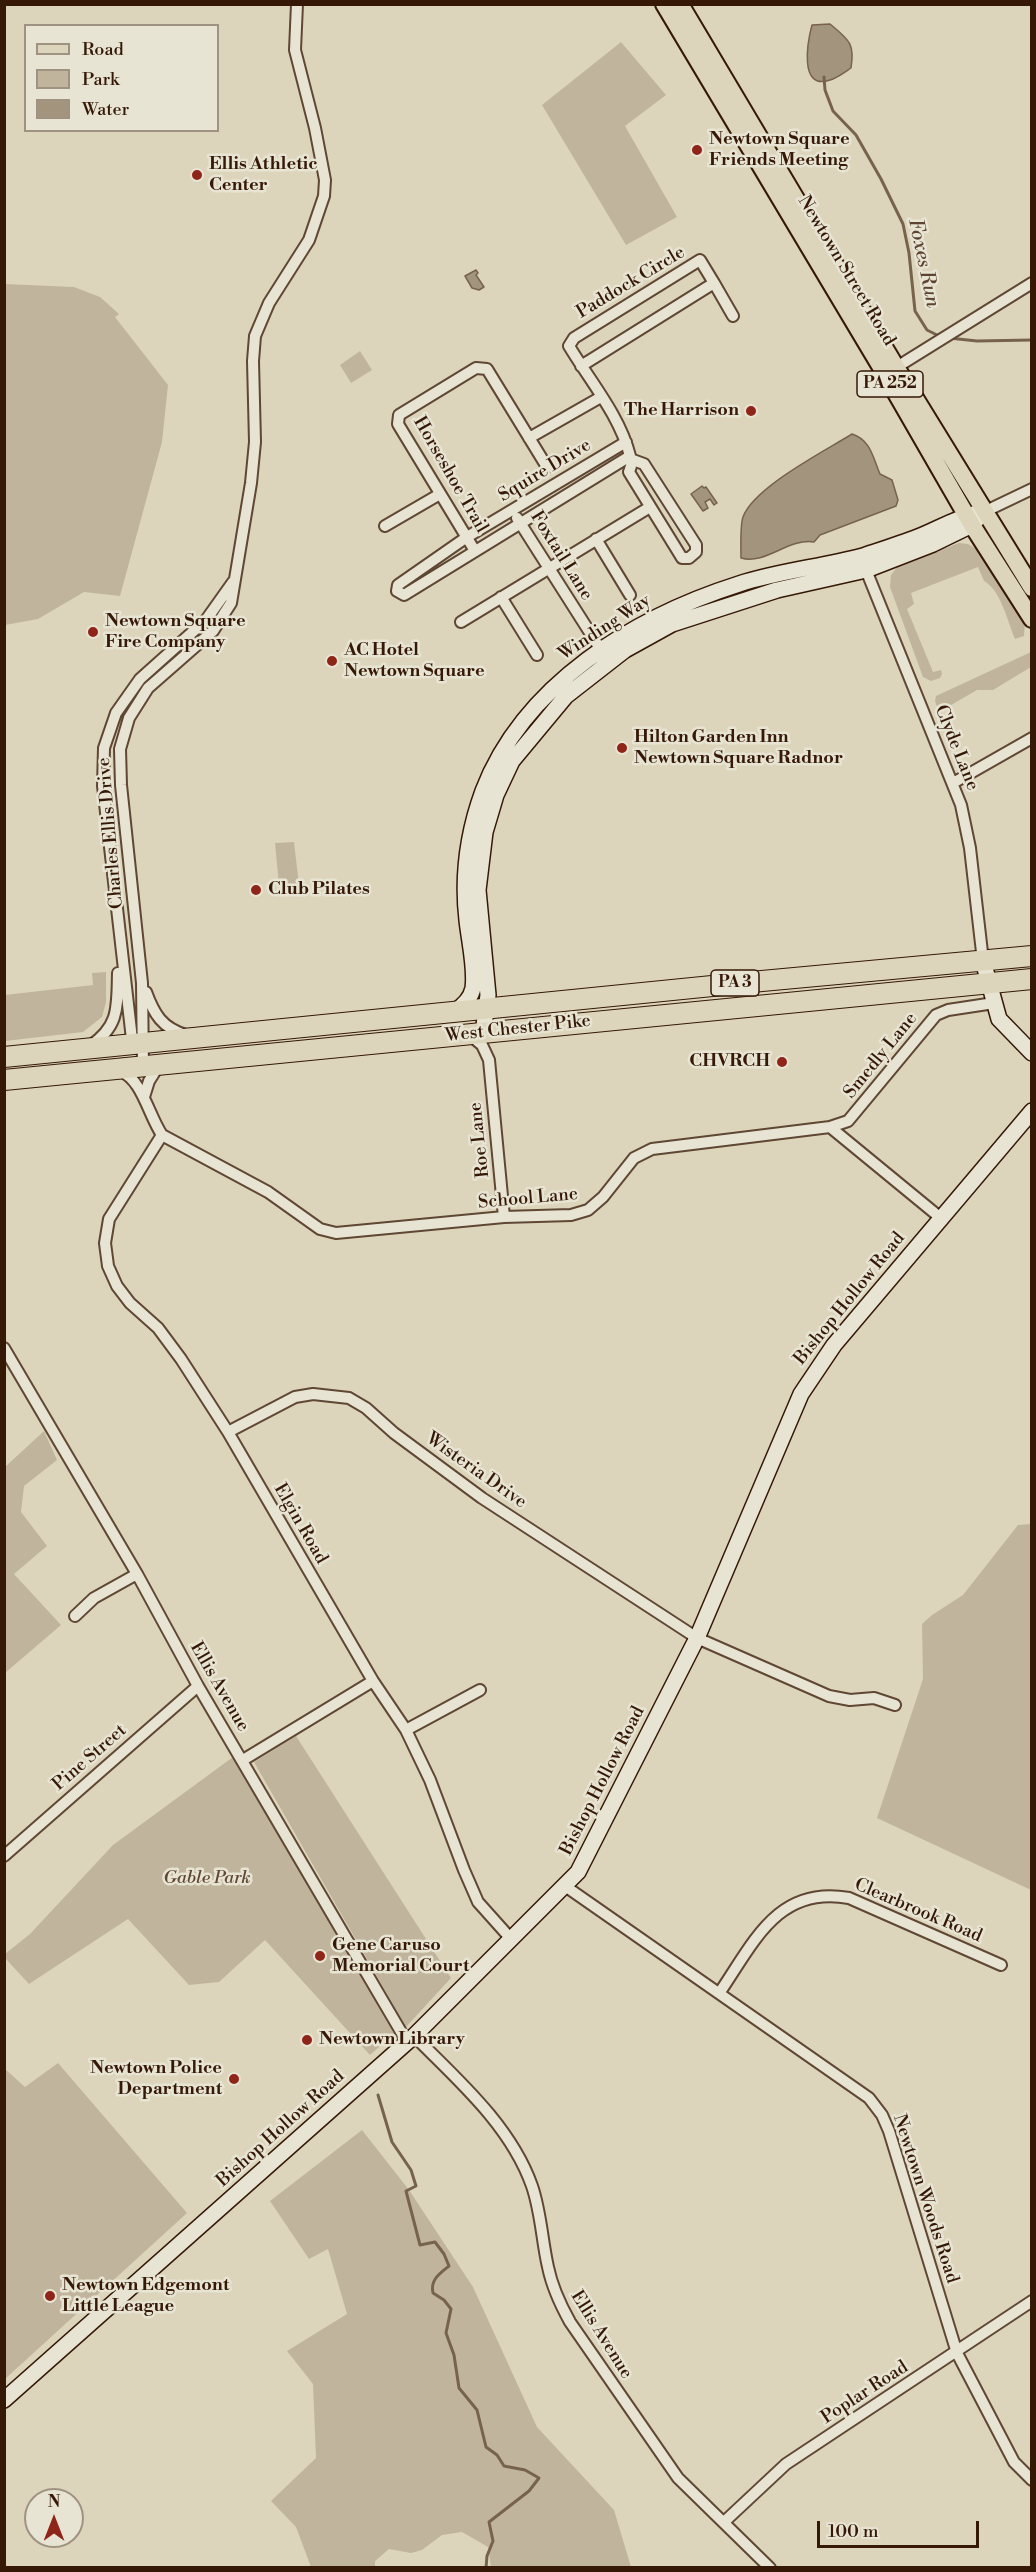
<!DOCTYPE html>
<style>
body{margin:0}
#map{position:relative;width:1036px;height:2572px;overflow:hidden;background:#dcd5bb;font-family:"Libre Bodoni",serif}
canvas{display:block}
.frame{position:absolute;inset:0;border:6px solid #351806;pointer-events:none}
.legend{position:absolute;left:24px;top:24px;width:195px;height:108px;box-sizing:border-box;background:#e8e4d3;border:2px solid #a09281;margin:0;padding:8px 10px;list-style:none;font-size:18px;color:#351806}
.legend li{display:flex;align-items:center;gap:12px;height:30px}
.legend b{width:30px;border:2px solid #a09281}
.north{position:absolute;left:24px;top:2488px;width:60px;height:60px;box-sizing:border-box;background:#e8e4d3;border:2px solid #a09281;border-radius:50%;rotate:0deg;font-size:16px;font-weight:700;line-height:24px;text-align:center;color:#351806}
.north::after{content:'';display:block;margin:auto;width:21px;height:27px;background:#8f2418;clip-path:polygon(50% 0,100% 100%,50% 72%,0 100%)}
.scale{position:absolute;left:817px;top:2521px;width:162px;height:27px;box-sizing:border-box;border:3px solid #351806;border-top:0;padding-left:8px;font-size:18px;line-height:21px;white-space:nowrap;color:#351806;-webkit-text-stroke:4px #e8e4d3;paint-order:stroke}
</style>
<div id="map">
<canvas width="1036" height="2572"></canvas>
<div class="frame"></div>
<ul class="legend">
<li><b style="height:8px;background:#dcd5bb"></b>Road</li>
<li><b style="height:16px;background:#c0b59c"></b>Park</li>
<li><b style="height:16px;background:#a3957d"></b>Water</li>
</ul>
<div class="north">N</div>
<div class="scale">100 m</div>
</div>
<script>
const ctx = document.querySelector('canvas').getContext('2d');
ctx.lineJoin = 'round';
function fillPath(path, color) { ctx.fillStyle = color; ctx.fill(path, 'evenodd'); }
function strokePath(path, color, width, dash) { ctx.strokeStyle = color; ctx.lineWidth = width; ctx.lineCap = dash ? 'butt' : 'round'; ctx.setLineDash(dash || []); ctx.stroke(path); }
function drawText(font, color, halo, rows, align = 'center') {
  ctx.font = font + ' "Libre Bodoni",serif'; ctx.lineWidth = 5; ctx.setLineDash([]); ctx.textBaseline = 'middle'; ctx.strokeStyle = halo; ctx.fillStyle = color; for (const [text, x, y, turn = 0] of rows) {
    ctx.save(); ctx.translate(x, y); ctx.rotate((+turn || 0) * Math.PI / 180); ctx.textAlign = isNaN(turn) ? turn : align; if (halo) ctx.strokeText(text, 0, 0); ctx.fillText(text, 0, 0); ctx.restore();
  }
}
fillPath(new Path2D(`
 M621,42L666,95L625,126L677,217L626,245L542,105Z
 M5,284L74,287L100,297L119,314L115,317L168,385L162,442L120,596L84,592L38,619L5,625Z
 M360,351L372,370L351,383L340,365Z
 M959,543L968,544L980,551L1025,621L1024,636L1015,639C1008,623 1001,590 984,581L978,567L911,593L914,604L907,609L933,672L941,670L942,674L940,678L931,681L923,677L890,587L891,575L898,566Z
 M1031,652V667L993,690H977L939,712L935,701L936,696Z
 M294,842L300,894L280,896L275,843Z
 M106,972V1002L102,1017L83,1032L5,1041V995L93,985L92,973Z
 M44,1431L57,1460L24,1486L21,1512L47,1546L14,1574L61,1625L5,1673V1467Z
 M1031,1524H1032L1031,1890L877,1818L923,1679L922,1624L932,1615L963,1595L1018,1525Z
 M296,1736L451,1978L406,2027L254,1762Z
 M233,1757L394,2034L370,2055L265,1940L219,1982L189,1985L128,1919L29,1984L5,1958V1954L30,1934L113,1845Z
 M58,2063L187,2213L5,2379V2069L25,2087Z
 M362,2130L409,2190L473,2287L537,2427L614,2510L631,2567H491L488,2547L462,2532L442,2535L422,2550L411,2553L389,2549L375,2561V2567H311L296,2527L271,2501L316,2458L313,2384L287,2351L347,2314L328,2249L309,2259L270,2201Z`), '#c0b59c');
const water = new Path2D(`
 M830,24C849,40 855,43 851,68C845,72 837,78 830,80C798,91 808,40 812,25Z
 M476,270L478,273L476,275L484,287L479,290L472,288L465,276Z
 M852,434C871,440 873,458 880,474L892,480L898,500L896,506L820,535L814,542C788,538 766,565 741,558C741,549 740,525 743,517C754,487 825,451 852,434Z
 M702,486L704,488L706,487L717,503L714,505L710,499L705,502L708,508L703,511L691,494Z`);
fillPath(water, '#a3957d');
strokePath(water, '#77634d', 1.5);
strokePath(new Path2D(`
 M824,77L825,90L833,111L856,135L881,179L903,224L909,253L915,311L927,330L939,336
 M949,338L977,341L1032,340
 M378,2095L392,2142L411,2170L416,2186L406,2191L420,2245L435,2242L444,2254L449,2266C439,2274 430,2280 433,2293L444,2300L451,2309L446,2333L454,2355L459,2388L477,2410L486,2447L497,2455L504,2466L525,2470L539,2478L529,2491L489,2522L493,2541L487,2556L486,2568`), '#77634d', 3);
const street = new Path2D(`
 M714,283L733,316
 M581,366L714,283L700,260L574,338L569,346C590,381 620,416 630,456L404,595L397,591L398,585L467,537L626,442
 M892,370L1032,283
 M529,438L601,397
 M633,460L644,464L696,545V552L689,558H682L629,472Z
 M986,511L1032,489
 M517,518L601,650
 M385,526L440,494
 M596,539L630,595
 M475,551L398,424L399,415L476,368L487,369L547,467
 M864,565L961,805L970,848L983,961
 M501,597L537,655
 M461,622L650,507
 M953,783L1032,738
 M146,992C154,1014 162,1028 186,1035
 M471,1036L482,1045L489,1060L504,1217
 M90,1046C120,1026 117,1006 118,973
 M133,1048L103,786L104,748L116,713L140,679L206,620L233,582
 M143,1067L142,983L121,785L120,749L129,718L148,688L213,631L231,603L251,483L255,442L253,361L255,336L269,303L309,240L324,196L325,180L315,128L295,50L297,4
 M120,1071C142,1079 148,1114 162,1135L268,1192L320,1229L336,1233L504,1217L571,1215L588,1210L603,1197L634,1158L652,1149L830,1127L942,1219
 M144,1097L149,1081L159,1065
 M830,1127L848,1121L936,1015L948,1010L994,1003
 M162,1135L109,1219L105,1243L108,1266L117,1286L130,1303L158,1328L181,1359L228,1432L373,1681L406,1730L430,1780L464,1870L478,1902L512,1940
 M4,1348L137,1574L198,1686L407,2042
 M228,1432L295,1397L313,1394L349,1398L366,1408L394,1433L482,1498L697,1638L829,1696L850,1700L874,1698L895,1705
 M75,1616L94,1598L137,1574
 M406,1730L480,1690
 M243,1760L373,1681
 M4,1856L198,1686
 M565,1886L869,2098L882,2115L889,2131L957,2353L1014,2462L1032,2480
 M720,1992C754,1942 778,1885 849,1898L1001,1965
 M414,2036C458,2080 511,2126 532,2186C541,2212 542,2241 548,2267C552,2287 560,2304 570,2322L678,2478L770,2568
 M724,2522L786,2464L1032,2301`);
const secondary = new Path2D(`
 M983,961L999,1019L1032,1053
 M454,1012C463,1006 471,999 473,988C476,969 469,940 467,920C462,877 468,832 483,791C524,684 635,617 739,584C779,571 822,567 863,556C881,550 900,544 918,537C938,529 956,518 977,513
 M483,1033L488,995L478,890L485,832L496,795L512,761L566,696L625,650L672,624L777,590L866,570L933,544L972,525L979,517
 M4,2400L414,2036L578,1872L697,1638L801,1394L834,1345L1032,1111`);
const primary = new Path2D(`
 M664,4L885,374L972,525L1032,619
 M680,4L896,367L1032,588`);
const highway = new Path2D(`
 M4,1057L762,981L1032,956
 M4,1080L1032,979`);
strokePath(street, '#5f4733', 14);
strokePath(secondary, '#351806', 18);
strokePath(primary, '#351806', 20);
strokePath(highway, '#351806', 22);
strokePath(street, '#e8e4d3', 10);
strokePath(secondary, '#e8e4d3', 15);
strokePath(primary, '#dcd5bb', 16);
strokePath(highway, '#dcd5bb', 20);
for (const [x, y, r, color] of [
 [697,150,6,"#8f2418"],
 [197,175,6,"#8f2418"],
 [751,411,6,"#8f2418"],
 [93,632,6,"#8f2418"],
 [332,661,6,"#8f2418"],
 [622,748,6,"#8f2418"],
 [256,890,6,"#8f2418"],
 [782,1062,6,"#8f2418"],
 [320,1956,6,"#8f2418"],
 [307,2040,6,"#8f2418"],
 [234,2079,6,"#8f2418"],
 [50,2296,6,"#8f2418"]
]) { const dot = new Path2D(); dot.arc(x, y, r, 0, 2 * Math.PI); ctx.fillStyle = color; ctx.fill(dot); strokePath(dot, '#e8e4d3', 2); }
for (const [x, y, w] of [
 [890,384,66],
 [735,983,48]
]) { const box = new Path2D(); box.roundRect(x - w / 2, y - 13, w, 26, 4.5); ctx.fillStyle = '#e8e4d3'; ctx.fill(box); strokePath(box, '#351806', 1.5); }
drawText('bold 16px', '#351806', null, [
 ["PA 252",890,384],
 ["PA 3",735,983]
]);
drawText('bold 18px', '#351806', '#e8e4d3', [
 ["Newtown Square",709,140],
 ["Friends Meeting",709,161],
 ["Ellis Athletic",209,165],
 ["Center",209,186],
 ["The Harrison",739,411,"right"],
 ["Newtown Square",105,622],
 ["Fire Company",105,643],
 ["AC Hotel",344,651],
 ["Newtown Square",344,672],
 ["Hilton Garden Inn",634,738],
 ["Newtown Square Radnor",634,759],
 ["Club Pilates",268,890],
 ["CHVRCH",770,1062,"right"],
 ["Gene Caruso",332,1946],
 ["Memorial Court",332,1967],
 ["Newtown Library",319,2040],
 ["Newtown Police",222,2069,"right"],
 ["Department",222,2090,"right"],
 ["Newtown Edgemont",62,2286],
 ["Little League",62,2307]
], 'left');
drawText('18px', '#351806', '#e8e4d3', [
 ["Newtown Street Road",846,271,59],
 ["Paddock Circle",631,283,-31],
 ["Squire Drive",545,471,-31],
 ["Horseshoe Trail",450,475,60],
 ["Foxtail Lane",561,556,58],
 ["Winding Way",605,628,-33],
 ["Clyde Lane",956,748,68],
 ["Charles Ellis Drive",111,833,-95],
 ["West Chester Pike",518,1029,-6],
 ["Smedly Lane",881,1056,-51],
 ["Roe Lane",480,1140,-96],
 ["School Lane",528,1199,-5],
 ["Bishop Hollow Road",850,1299,-51],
 ["Wisteria Drive",476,1471,35],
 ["Elgin Road",300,1524,60],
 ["Ellis Avenue",219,1687,60],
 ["Pine Street",90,1758,-41],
 ["Bishop Hollow Road",603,1781,-63],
 ["Clearbrook Road",918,1911,23],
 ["Bishop Hollow Road",281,2129,-42],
 ["Newtown Woods Road",925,2199,72],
 ["Ellis Avenue",601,2335,58],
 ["Poplar Road",865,2393,-33]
]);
drawText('italic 18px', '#5f4733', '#e8e4d3', [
 ["Gable Park",207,1879]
]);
drawText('italic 20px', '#5c4430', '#e8e4d3', [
 ["Foxes Run",923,263,78]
]);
</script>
